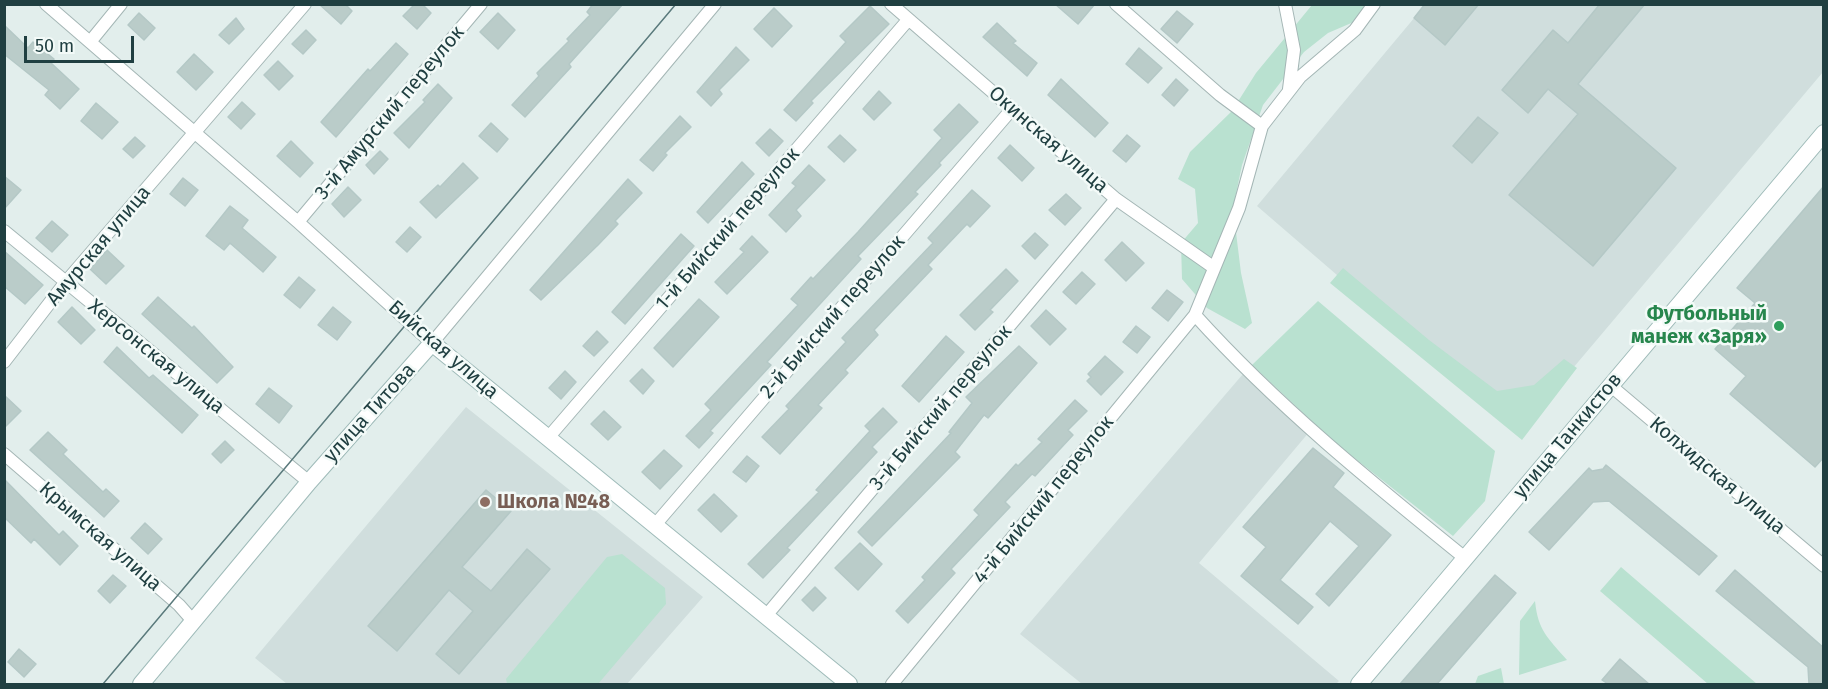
<!DOCTYPE html>
<meta charset="utf-8">
<style>
body{margin:0}
#map{position:relative;width:1828px;height:689px;overflow:hidden;background:#e2eeec;font-family:"Fira Sans",sans-serif}
canvas{display:block}
.frame{position:absolute;inset:0;border:6px solid #203f41;pointer-events:none}
.scale{position:absolute;left:24px;top:36px;width:110px;height:27px;box-sizing:border-box;border:3px solid #203f41;border-top:0;padding-left:8px;font-size:18px;line-height:21px;white-space:nowrap;color:#203f41;-webkit-text-stroke:4px #f3faf8;paint-order:stroke}
</style>
<div id="map">
<canvas width="1828" height="689"></canvas>
<div class="frame"></div>
<div class="scale">50 m</div>
</div>
<script>
const ctx = document.querySelector('canvas').getContext('2d');
ctx.lineJoin = 'round';
function fillPath(path, color) { ctx.fillStyle = color; ctx.fill(path, 'evenodd'); }
function strokePath(path, color, width, dash) { ctx.strokeStyle = color; ctx.lineWidth = width; ctx.lineCap = dash ? 'butt' : 'round'; ctx.setLineDash(dash || []); ctx.stroke(path); }
function drawText(font, color, halo, rows, align = 'center') {
  ctx.font = font + ' "Fira Sans",sans-serif'; ctx.lineWidth = 5; ctx.setLineDash([]); ctx.textBaseline = 'middle'; ctx.strokeStyle = halo; ctx.fillStyle = color; for (const [text, x, y, turn = 0] of rows) {
    ctx.save(); ctx.translate(x, y); ctx.rotate((+turn || 0) * Math.PI / 180); ctx.textAlign = isNaN(turn) ? turn : align; if (halo) ctx.strokeText(text, 0, 0); ctx.fillText(text, 0, 0); ctx.restore();
  }
}
fillPath(new Path2D(`
 M1425,5H1823V72L1519,432L1257,206Z
 M1243,374L1310,431L1199,563L1339,681L1336,684H1082L1020,634Z
 M466,407L703,597L627,684H287L255,658Z`), '#d0dedd');
fillPath(new Path2D(`
 M1312,5H1363L1370,15L1328,33L1304,52L1263,105L1242,165L1233,208L1241,273L1252,323L1245,329L1207,308L1182,279L1181,243L1198,223L1195,189L1178,179L1190,152L1232,111L1256,73Z
 M1343,268L1429,340L1497,391L1534,385L1564,359L1577,368L1522,440L1330,283Z
 M1318,301L1495,451L1485,501L1453,536L1334,442L1252,365Z
 M622,554L665,588L666,604L598,684H507L506,679L607,557Z
 M1621,567L1757,684H1708L1600,591Z
 M1535,601C1538,631 1548,638 1567,660L1519,675L1520,621Z
 M1501,668L1504,684H1475L1478,676Z`), '#b9e1d0');
const building = new Path2D(`
 M319,4H345L352,11L341,24Z
 M415,4H422L431,13L417,29L403,16Z
 M593,4H623L569,64L571,67L525,117L512,105L539,76L537,73L569,41L567,39L590,15L587,12Z
 M1055,4H1095L1078,24Z
 M1425,4H1479L1445,45L1414,18Z
 M1600,4H1645L1578,84L1676,168L1593,266L1509,195L1578,114L1548,89L1528,113L1502,90L1553,30L1568,43Z
 M870,6L889,24L811,101L813,103L796,121L784,110L846,42L840,36Z
 M774,8L792,26L772,47L754,29Z
 M1177,11L1193,24L1177,43L1161,29Z
 M139,13L155,28L144,40L128,25Z
 M498,13L515,30L498,49L480,32Z
 M236,18L244,29L229,44L219,35Z
 M997,23L1016,41L1013,43L1037,63L1027,76L983,37Z
 M4,25L28,48L33,42L54,59L51,63L79,89L60,109L45,95L49,90L4,54Z
 M306,30L316,40L303,54L292,44Z
 M396,43L408,54L336,137L321,122L368,69L370,71Z
 M736,47L749,60L719,90L722,94L711,106L697,92Z
 M1139,48L1162,68L1148,83L1126,64Z
 M194,54L213,72L196,90L177,72Z
 M278,61L293,76L279,90L264,75Z
 M1061,79L1108,123L1095,137L1048,95Z
 M1176,79L1188,90L1174,106L1162,95Z
 M438,84L452,98L409,148L394,133L425,102L423,100Z
 M879,91L891,103L874,120L863,109Z
 M242,102L255,114L241,129L228,117Z
 M96,103L118,122L102,139L81,121Z
 M959,104L978,122L939,163L941,165L915,192L918,194L858,256L861,259L767,362L771,365L710,431L713,433L699,448L686,436L711,410L705,404L798,305L791,299L811,277L813,279L858,232L942,138L934,130Z
 M680,116L691,127L665,153L667,155L653,171L640,160Z
 M1478,117L1498,133L1472,163L1453,146Z
 M491,123L508,139L497,152L479,136Z
 M770,129L783,141L769,156L756,143Z
 M840,135L856,150L844,162L828,147Z
 M1127,135L1140,146L1126,162L1113,151Z
 M135,137L145,146L133,158L123,149Z
 M291,141L313,163L300,177L277,156Z
 M1010,145L1034,168L1022,181L998,158Z
 M380,151L388,159L374,174L366,165Z
 M742,162L754,174L708,223L697,212Z
 M463,163L478,178L436,218L420,202L438,185L440,187Z
 M809,165L825,180L796,210L801,216L786,232L769,215L796,186L792,183Z
 M4,176L21,190L4,209Z
 M183,178L198,190L185,206L170,194Z
 M628,179L642,193L615,221L618,224L598,245L541,300L530,290Z
 M1824,186V457L1815,467L1730,394L1746,376L1715,349L1755,303L1737,288Z
 M348,187L361,200L344,217L332,204Z
 M972,190L990,206L970,227L967,224L928,265L932,269L874,330L878,335L845,370L848,373L818,405L822,408L780,454L762,437L789,409L786,406L846,342L842,338L933,243L928,238Z
 M1066,194L1081,208L1065,225L1049,210Z
 M230,206L248,220L242,228L276,257L263,272L230,243L224,250L206,236Z
 M52,221L68,235L52,252L36,238Z
 M410,227L421,237L407,252L396,242Z
 M1035,233L1048,245L1035,259L1022,246Z
 M681,234L694,246L625,324L612,312Z
 M752,236L768,252L727,294L715,282L744,252L740,249Z
 M1122,242L1144,263L1126,281L1105,260Z
 M107,250L124,266L106,284L90,269Z
 M4,251L43,285L25,304L4,286Z
 M1006,269L1018,281L990,310L993,312L975,330L960,315Z
 M1082,272L1095,284L1076,304L1063,292Z
 M299,277L315,290L300,308L284,295Z
 M1167,290L1183,302L1168,321L1152,308Z
 M158,297L192,328L194,326L233,367L217,383L142,314Z
 M699,299L719,317L673,367L654,348Z
 M72,307L95,330L81,344L58,322Z
 M333,307L351,322L337,340L318,325Z
 M1046,310L1066,329L1050,345L1031,326Z
 M1136,326L1150,337L1137,353L1123,342Z
 M597,331L608,342L594,356L583,346Z
 M946,336L964,352L919,402L902,386Z
 M1019,346L1037,363L988,418L984,415L955,452L960,457L872,546L858,532L951,433L949,432L972,403L966,397Z
 M117,347L149,378L153,375L198,415L182,433L104,362Z
 M1105,356L1123,372L1101,395L1087,381L1091,377L1088,374Z
 M642,369L654,381L643,394L630,381Z
 M565,371L576,382L561,399L549,388Z
 M269,388L292,406L279,423L256,404Z
 M4,395L21,411L4,428Z
 M1075,400L1087,411L1068,430L1073,435L1035,476L1032,474L1005,502L1010,507L951,569L955,573L908,623L896,611L925,580L922,577L979,515L974,510L1016,464L1018,466L1042,442L1038,439Z
 M883,408L897,422L872,447L877,452L787,548L790,550L763,578L748,564L819,492L816,490L870,431L865,426Z
 M604,411L621,427L608,440L591,424Z
 M48,432L67,450L63,454L103,492L106,489L119,501L104,517L30,450Z
 M225,441L234,450L221,463L212,454Z
 M1313,448L1344,473L1333,487L1391,535L1329,606L1316,594L1359,546L1330,521L1280,580L1313,607L1298,624L1241,576L1266,547L1243,527Z
 M664,450L682,466L660,489L642,472Z
 M747,456L759,466L746,482L733,472Z
 M1606,465L1717,556L1699,575L1609,501L1593,502L1549,550L1529,532L1589,468L1592,471L1603,469Z
 M4,479L59,535L63,531L78,546L60,565L34,539L31,543L4,517Z
 M486,490L511,511L462,567L491,591L527,549L550,569L459,674L436,654L473,611L449,590L397,651L368,626Z
 M714,494L737,516L721,532L698,510Z
 M145,523L162,539L148,554L131,538Z
 M860,543L882,564L858,590L835,568Z
 M1735,570L1824,648V684H1809L1808,667L1716,591Z
 M113,575L126,586L110,603L98,591Z
 M1495,575L1516,593L1437,684H1400Z
 M815,587L826,598L813,611L802,600Z
 M19,649L36,664L24,677L8,662Z
 M1620,659L1649,684H1608L1602,680Z`);
fillPath(building, '#baccc9');
strokePath(building, '#b4c8c6', 1.5);
const street = new Path2D(`
 M46,4L298,222L432,343L715,4
 M891,4L1116,199L1213,267
 M1116,4L1220,95L1262,126
 M1285,4L1294,50L1289,89
 M90,42L121,4
 M298,222L481,4
 M4,231L309,482
 M1195,315C1277,406 1371,482 1465,558
 M4,362L65,283L305,4
 M1611,386L1824,566
 M547,439L908,20
 M4,454L179,605L194,622
 M654,526L1012,109
 M765,617L1116,199
 M892,684L1195,315L1239,208L1262,126L1300,77L1355,30L1374,4`);
const secondary = new Path2D(`
 M141,684L309,482L432,343L849,684
 M1359,684L1824,133`);
strokePath(street, '#a4b6b5', 14);
strokePath(secondary, '#9fbbb9', 18);
strokePath(street, '#fff', 12);
strokePath(secondary, '#fff', 16);
strokePath(new Path2D(`
 M103,684L676,4`), '#5a7a7c', 1.5);
for (const [x, y, r, color] of [
 [1779,326,6,"#2e9e5b"],
 [485,502,6,"#8d6e63"]
]) { const dot = new Path2D(); dot.arc(x, y, r, 0, 2 * Math.PI); ctx.fillStyle = color; ctx.fill(dot); strokePath(dot, '#f3faf8', 2); }
drawText('20px', '#203f41', '#f3faf8', [
 ["3-й Амурский переулок",390,113,-50],
 ["Окинская улица",1048,140,41],
 ["1-й Бийский переулок",728,229,-49],
 ["Амурская улица",99,246,-50],
 ["2-й Бийский переулок",833,317,-49],
 ["Бийская улица",443,350,41],
 ["Херсонская улица",156,357,39],
 ["3-й Бийский переулок",941,408,-50],
 ["улица Титова",370,413,-48],
 ["улица Танкистов",1568,436,-50],
 ["Колхидская улица",1717,476,40],
 ["4-й Бийский переулок",1044,500,-51],
 ["Крымская улица",100,537,41]
]);
drawText('bold 20px', '#27864d', '#f3faf8', [
 ["Футбольный",1767,314],
 ["манеж «Заря»",1767,337]
], 'right');
drawText('bold 20px', '#785e54', '#f3faf8', [
 ["Школа №48",497,502]
], 'left');
</script>
